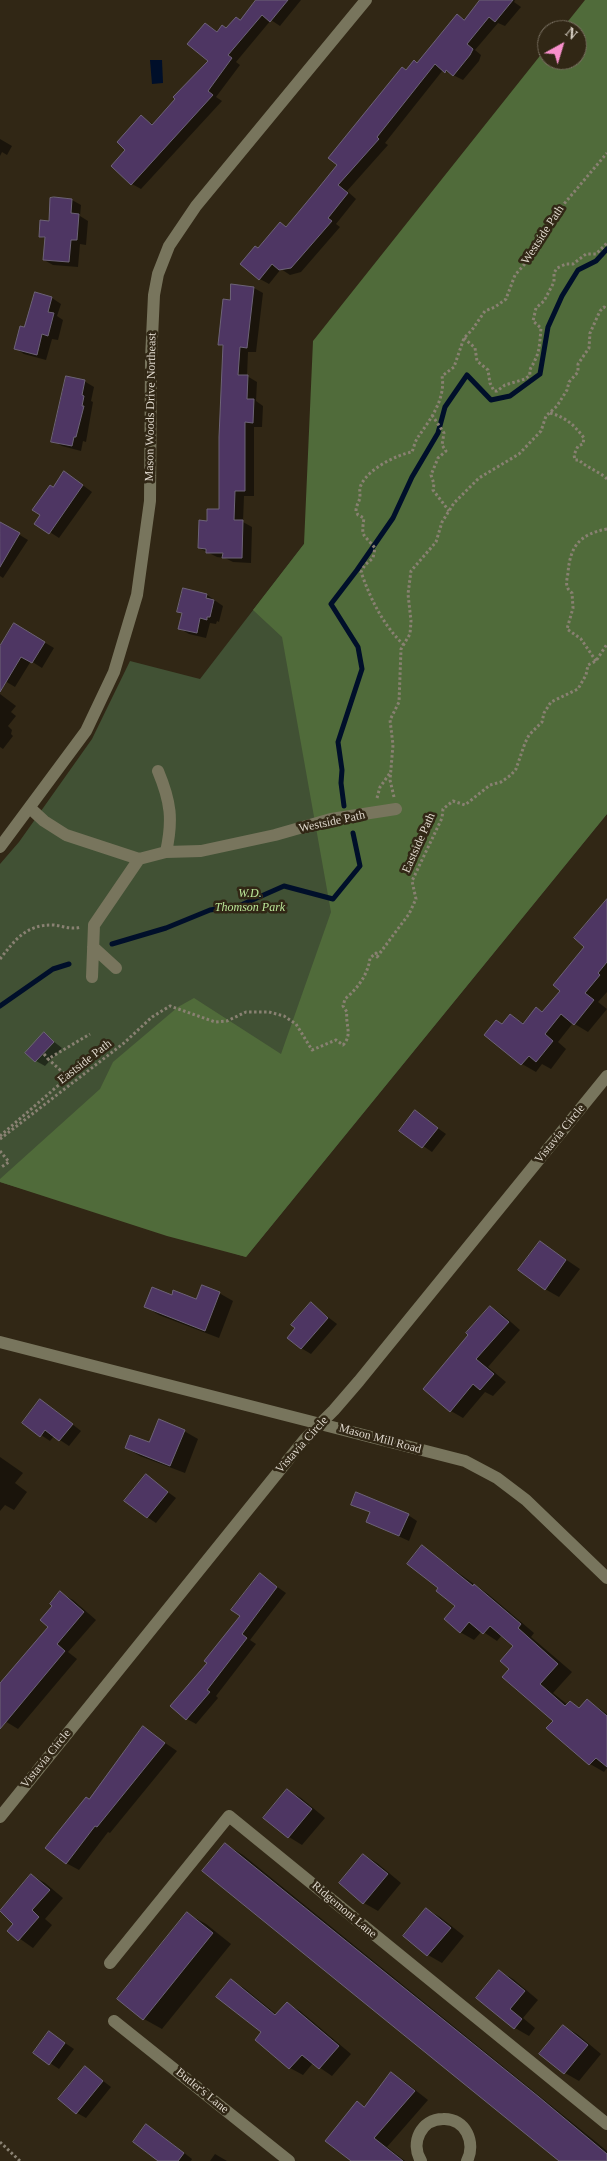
<!DOCTYPE html>
<style>
body{margin:0}
#map{position:relative;width:607px;height:2161px;overflow:hidden;background:#312715;font-family:Georgia,serif}
canvas{display:block}
.north{position:absolute;left:537px;top:20px;width:50px;height:50px;box-sizing:border-box;background:#312715;border:1px solid #776e5f;border-radius:50%;rotate:39deg;font-size:14px;font-weight:700;line-height:20px;text-align:center;color:#dfd8cd}
.north::after{content:'';display:block;margin:auto;width:18px;height:22px;background:#f890cc;clip-path:polygon(50% 0,100% 100%,50% 72%,0 100%)}
</style>
<div id="map">
<canvas width="607" height="2161"></canvas>
<div class="north">N</div>
</div>
<script>
const ctx = document.querySelector('canvas').getContext('2d');
ctx.lineJoin = 'round';
function fillPath(path, color) { ctx.fillStyle = color; ctx.fill(path, 'evenodd'); }
function strokePath(path, color, width, dash) { ctx.strokeStyle = color; ctx.lineWidth = width; ctx.lineCap = dash ? 'butt' : 'round'; ctx.setLineDash(dash || []); ctx.stroke(path); }
function drawText(font, color, halo, rows, align = 'center') {
  ctx.font = font + ' Georgia,serif'; ctx.lineWidth = 5; ctx.setLineDash([]); ctx.textBaseline = 'middle'; ctx.strokeStyle = halo; ctx.fillStyle = color; for (const [text, x, y, turn = 0] of rows) {
    ctx.save(); ctx.translate(x, y); ctx.rotate((+turn || 0) * Math.PI / 180); ctx.textAlign = isNaN(turn) ? turn : align; if (halo) ctx.strokeText(text, 0, 0); ctx.fillText(text, 0, 0); ctx.restore();
  }
}
fillPath(new Path2D(`
 M304,544L607,814L246,1257L0,1182V864L19,842L92,739L130,661L200,679Z`), '#415134');
fillPath(new Path2D(`
 M585,0H607V814L246,1257L167,1236L0,1182V1179L100,1089L113,1062L178,1007L194,998L281,1054L331,912L282,637L253,610L304,544L313,341L547,47V60H577V30H561Z`), '#506b3a');
fillPath(new Path2D(`
 M150,60H162L163,83L152,84Z`), '#000f2a');
fillPath(new Path2D(`
 M257,0H301L280,26L271,20L236,62L240,65L216,97L222,101L141,189L132,184L127,150L142,117L154,125L210,61L206,24L218,32L227,29L240,20Z
 M481,0H515L514,2L521,7L505,26L498,23L475,50L481,55L479,61L463,80L443,70L385,143L388,145L347,191L356,199L336,224L340,227L301,272L290,275L281,269L269,284L260,279L259,249L280,223L288,228L317,192L407,71L418,64L457,15L466,20Z
 M0,139L12,146L7,155L2,152L0,156Z
 M72,200L81,205L80,216L88,221L86,245L80,244L78,267L53,265L44,260L46,239L40,236L50,222Z
 M232,286L254,288L263,293L256,352H248L247,376L257,382L256,401L263,406L262,427H254V496H244L243,522L252,527L251,563L233,562L225,558L217,557L199,548L208,522L220,511L224,347L220,344L231,301Z
 M52,298L61,304L57,316L63,320L58,340L52,339L46,360L24,354L15,348L25,329Z
 M84,381L94,387L91,401L93,402L86,442L83,441L81,451L62,446L53,441Z
 M73,478L92,492L59,538L36,523L53,489Z
 M0,523L28,540L3,578L0,576Z
 M184,590L207,595L223,606L219,622L217,621L216,624L210,623L206,638L189,634L179,628L183,614L179,612Z
 M15,625L54,648L42,668L31,661L15,687L0,678V649Z
 M0,694L16,706L11,712L16,716L8,726L12,730L11,734L13,736L3,749L0,747Z
 M607,910V992L598,1002L607,1009L588,1032L573,1023L558,1042L566,1049L551,1069L542,1064L536,1072L522,1064L486,1035L503,1025L510,1015L525,1024L543,1013L561,991Z
 M44,1034L62,1048L45,1066L36,1061Z
 M415,1112L446,1134L432,1152L401,1131Z
 M540,1242L580,1269L559,1297L545,1289Z
 M219,1293L233,1301L219,1338L159,1315L146,1307L172,1296L197,1301Z
 M311,1304L337,1324L311,1354L301,1348Z
 M490,1307L503,1315L520,1330L488,1367L506,1382L493,1396L485,1392L463,1418L451,1411Z
 M49,1406L81,1431L69,1446L54,1436L50,1441L23,1423Z
 M184,1431L198,1439L185,1473L140,1456L126,1448L150,1444Z
 M0,1457L23,1473L15,1483L27,1492L14,1510L5,1505L0,1511Z
 M146,1476L176,1498L156,1523L147,1517Z
 M353,1504L408,1515L417,1521L409,1541L367,1522L371,1513Z
 M422,1547L488,1594L534,1633L531,1637L572,1672L553,1693L568,1705L570,1702L580,1708L587,1700L607,1714V1768L604,1772L590,1764L511,1669L515,1646L502,1635L497,1641L482,1631L474,1640L460,1632L457,1606L440,1588Z
 M260,1575L286,1593L250,1640L256,1644L216,1696L218,1698L196,1724L187,1719L209,1663L241,1616Z
 M60,1593L73,1600L96,1620L68,1652L77,1659L18,1729L0,1718V1681L2,1682L50,1626L54,1606Z
 M143,1728L177,1751L110,1833L108,1832L79,1870L66,1863L90,1800Z
 M287,1790L301,1798L325,1818L302,1845L289,1837L265,1818Z
 M225,1844L243,1855L607,2151V2161H561Z
 M364,1855L377,1863L401,1883L378,1911L364,1903Z
 M31,1875L45,1883L63,1898L45,1919L52,1925L33,1948L9,1931L15,1924Z
 M426,1909L440,1917L464,1936L442,1963L428,1955L404,1936Z
 M188,1914L206,1924L231,1944L162,2029L144,2019L119,1998Z
 M499,1971L513,1979L538,2000L523,2018L535,2028L529,2036L515,2028L477,1998Z
 M231,1981L244,1988L277,2015L287,2003L300,2011L351,2054L332,2076L313,2063L303,2075L290,2068L256,2039L262,2032Z
 M563,2026L577,2034L601,2054L579,2081L565,2073L541,2054Z
 M50,2033L74,2049L59,2069L35,2053Z
 M85,2067L111,2087L86,2118L77,2113Z
 M392,2074L405,2082L428,2100L387,2147L405,2161H353L365,2108Z
 M147,2126L156,2131L192,2159L191,2161H160Z
 M215,2154L227,2161H210Z`), '#0007');
strokePath(new Path2D(`
 M344,806L341,783L342,770L338,742L362,669L358,647L331,604L357,570L393,518L412,477L438,433L445,407L467,375L491,400L510,396L540,374L548,327L562,296L578,270L596,261L607,249
 M112,944L166,928L210,910L241,905L284,886L333,899L360,866L353,833
 M0,1006L53,969L69,964`), '#000f2a', 5);
const building = new Path2D(`
 M256,0H288L270,22L262,15L228,55L232,58L208,91L213,95L131,185L111,166L125,150L117,142L141,115L152,125L175,99L173,97L208,61L187,44L205,23L217,32L222,25L226,28L236,17L240,20Z
 M480,0H513L495,22L489,17L467,44L473,49L470,55L453,76L446,70L445,73L435,64L377,137L379,139L338,185L348,193L328,218L332,221L291,268L279,270L272,264L259,280L240,264L255,246L258,248L280,222L286,227L316,191L337,165L328,158L402,67L406,70L414,60L417,63L457,14L464,20Z
 M54,197L72,199L71,213L79,214L77,240H71L69,262L43,260L45,237H39L40,220L49,221L50,198Z
 M231,284L254,287L247,348L240,347L238,375H248L247,399H254L253,423L245,422V491H235L234,520H243L242,558H222L223,553H206V549L198,548L199,520L207,521V509H219V437L223,345H218L223,299L230,300Z
 M35,292L52,297L48,312L54,313L48,336L42,334L37,355L14,349L20,326L24,327Z
 M66,376L85,380L82,395L84,396L82,406H84L76,437H74L72,446L51,442Z
 M64,471L83,485L49,534L34,524L40,515L32,510L50,485L53,487Z
 M0,522L20,533L0,567Z
 M183,588L207,594L206,598L214,600L210,617H207V620L200,618L197,633L178,629L182,613L177,612Z
 M14,623L45,642L32,663L21,657L0,692V646Z
 M607,899V962L598,973L600,975L585,993L594,1000L574,1025L561,1014L545,1034L553,1041L536,1062L529,1056L521,1065L484,1035L496,1020L502,1024L510,1014L523,1024L536,1007L542,1012L560,991L553,985L584,947L574,938Z
 M44,1032L54,1042L35,1062L25,1053Z
 M415,1110L438,1128L422,1148L399,1131Z
 M540,1241L566,1260L545,1290L518,1270Z
 M202,1285L220,1292L205,1331L144,1307L152,1287L172,1295L173,1290L196,1299Z
 M311,1302L328,1318L301,1349L287,1338L295,1328L291,1325Z
 M490,1306L509,1322L476,1359L494,1374L480,1390L473,1384L450,1412L423,1389L468,1335L466,1333Z
 M40,1399L73,1424L59,1441L45,1430L40,1437L22,1423Z
 M159,1419L185,1430L170,1466L125,1448L130,1435L149,1442Z
 M146,1474L168,1492L147,1518L124,1501Z
 M356,1492L409,1514L399,1536L366,1522L370,1512L351,1505Z
 M422,1545L473,1586L474,1584L521,1624L518,1628L558,1664L540,1684L565,1706L570,1701L579,1708L587,1699L607,1716V1767L596,1758L589,1765L546,1728L553,1721L502,1677L509,1669L500,1661L513,1646L490,1626L483,1634L469,1622L460,1633L444,1619L455,1606L436,1591L438,1588L407,1564Z
 M260,1573L277,1587L242,1634L247,1638L207,1690L210,1692L186,1720L170,1706L207,1663L204,1661L240,1616L231,1610Z
 M60,1591L84,1612L57,1644L65,1651L0,1729V1683L48,1627L40,1620L52,1606L50,1604Z
 M143,1726L165,1743L97,1827L95,1826L66,1864L45,1848L86,1797L89,1799Z
 M287,1789L312,1809L288,1838L263,1818Z
 M225,1843L539,2097L607,2154V2161H559L202,1871Z
 M363,1854L388,1874L363,1904L339,1883Z
 M31,1874L50,1890L32,1910L39,1917L18,1941L7,1931L13,1924L0,1911Z
 M426,1908L451,1928L427,1956L403,1936Z
 M187,1912L213,1933L143,2020L117,1999Z
 M499,1970L525,1991L510,2009L522,2019L514,2029L476,1998Z
 M231,1979L275,2015L287,2002L339,2046L319,2069L302,2055L289,2069L255,2040L261,2032L216,1997Z
 M563,2025L588,2045L564,2074L539,2054Z
 M49,2031L65,2043L49,2065L33,2053Z
 M85,2066L103,2081L76,2114L58,2099Z
 M391,2072L415,2091L374,2138L403,2161H351L325,2141L357,2101L364,2107Z
 M146,2124L184,2153L178,2161H158L133,2142Z`);
fillPath(building, '#4e3663');
strokePath(building, '#6d6377', 1);
strokePath(new Path2D(`
 M464,338L475,348L477,361L488,370L490,383L494,391H497L505,385L525,379L530,375C529,367 533,366 535,360C540,351 540,338 541,328L533,321L536,308L544,301L554,282V273L557,268L566,264H573L586,254H596L607,243
 M550,413C566,417 575,426 584,438L583,444L578,446L574,455L575,460H579C587,468 599,471 607,479
 M432,415L444,433L442,445L446,451L438,458L431,475L434,484L433,490L449,511
 M404,645C383,625 371,600 361,572L365,565L373,558L375,548C363,533 361,538 364,518L358,515L356,511C356,505 360,501 360,496C360,492 359,489 361,485C368,469 396,455 412,452C414,447 415,441 418,437C430,420 446,399 442,376L454,367L464,338L472,330L485,311L495,307L506,299L515,275L531,257L547,231L553,217L607,153
 M596,661L581,639L567,629L573,608L572,593C564,587 567,580 568,573C570,546 580,534 607,529
 M394,797L390,780L393,745L390,720L399,702L401,649L410,634L411,621L408,594L411,571L436,542L442,522L454,503L479,478L519,454L541,431L546,416L557,406L567,390L569,382L578,372V364L589,348L590,333L600,311L604,307L607,309
 M377,798L380,787L390,773
 M0,959C15,940 26,924 54,925C63,926 71,930 81,927
 M44,1054L48,1059
 M0,1136L68,1077L48,1059L90,1034
 M0,1139L124,1043L152,1017L170,1006L215,1022L227,1021L246,1012H269L284,1016L296,1024L312,1050L336,1040L343,1045C353,1035 345,1024 347,1012L343,1006L345,999C357,989 368,975 370,958L376,953L377,957L409,914L416,899L412,881L442,818L443,809L453,801L465,805L490,785L501,782L511,775L516,769L525,743L529,735L542,722L544,713L551,702L578,689L586,675L588,665L596,661L607,644
 M0,1151L9,1162L0,1168
 M0,2142L20,2161`), '#898172', 3, [2.5, 2.5]);
strokePath(new Path2D(`
 M158,771C171,802 173,820 166,852
 M30,808L44,821L66,835L139,859L166,852L201,851L275,835L331,819L396,809
 M0,847L86,731L114,672L137,595L150,501L151,359L154,295L158,274L169,246L196,206L366,0
 M93,947L116,968
 M92,977L94,925L139,859
 M0,1342L465,1461L497,1478L526,1500L607,1578
 M0,1817L305,1439L334,1410L359,1381L607,1076
 M110,1963L229,1816L607,2124
 M114,2021L289,2161
 M421,2161C410,2143 421,2119 443,2119C466,2118 476,2143 467,2161`), '#78755d', 12);
drawText('12px', '#dfd8cd', '#312715', [
 ["Westside Path",543,235,-57],
 ["Mason Woods Drive Northeast",151,407,-89],
 ["Westside Path",332,822,-12],
 ["Eastside Path",419,843,-66],
 ["Eastside Path",85,1062,-38],
 ["Vistavia Circle",560,1134,-51],
 ["Mason Mill Road",380,1439,15],
 ["Vistavia Circle",302,1445,-48],
 ["Vistavia Circle",46,1759,-51],
 ["Ridgemont Lane",344,1910,40],
 ["Butler's Lane",202,2091,39]
]);
drawText('italic 12px', '#bae598', '#312715', [
 ["W.D.",250,894],
 ["Thomson Park",250,908]
]);
</script>
